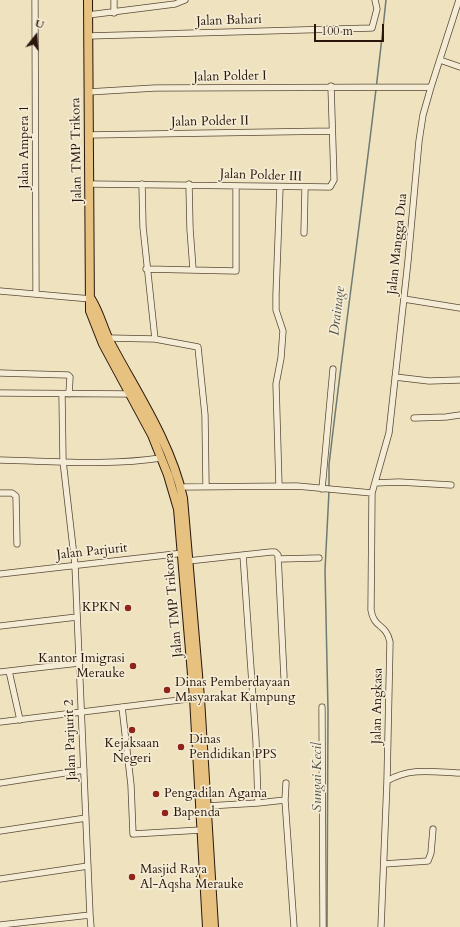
<!DOCTYPE html>
<style>
body{margin:0}
#map{position:relative;width:460px;height:927px;overflow:hidden;background:#eee2bf;font-family:Cardo,serif}
canvas{display:block}
.north{position:absolute;left:16px;top:16px;width:40px;height:40px;-webkit-text-stroke:3px #f4ecd5;paint-order:stroke;rotate:17deg;font-size:11px;font-weight:700;line-height:16px;text-align:center;color:#2a160b}
.north::after{content:'';display:block;margin:auto;width:14px;height:18px;background:#2a160b;clip-path:polygon(50% 0,100% 100%,50% 72%,0 100%)}
.scale{position:absolute;left:314px;top:24px;width:70px;height:18px;box-sizing:border-box;border:2px solid #2a160b;border-top:0;padding-left:5px;font-size:12px;line-height:14px;white-space:nowrap;color:#2a160b;-webkit-text-stroke:3px #f4ecd5;paint-order:stroke}
</style>
<div id="map">
<canvas width="460" height="927"></canvas>
<div class="north">U</div>
<div class="scale">100 m</div>
</div>
<script>
const ctx = document.querySelector('canvas').getContext('2d');
ctx.lineJoin = 'round';
function strokePath(path, color, width, dash) { ctx.strokeStyle = color; ctx.lineWidth = width; ctx.lineCap = dash ? 'butt' : 'round'; ctx.setLineDash(dash || []); ctx.stroke(path); }
function drawText(font, color, halo, rows, align = 'center') {
  ctx.font = font + ' Cardo,serif'; ctx.lineWidth = 3.5; ctx.setLineDash([]); ctx.textBaseline = 'middle'; ctx.strokeStyle = halo; ctx.fillStyle = color; for (const [text, x, y, turn = 0] of rows) {
    ctx.save(); ctx.translate(x, y); ctx.rotate((+turn || 0) * Math.PI / 180); ctx.textAlign = isNaN(turn) ? turn : align; if (halo) ctx.strokeText(text, 0, 0); ctx.fillText(text, 0, 0); ctx.restore();
  }
}
strokePath(new Path2D(`
 M329,487V465C347,310 370,155 386,0
 M327,927L328,710L325,570L329,491`), '#6e7a74', 1.5);
const minor = new Path2D(`
 M35,0L36,293
 M114,13V0
 M88,15L175,4L185,0
 M88,36L372,28L377,9L375,0
 M440,60L460,67
 M88,92L155,88L431,87
 M88,135L332,131
 M89,184L330,187L334,180L331,86
 M142,184L143,227L155,339
 M189,184L190,229L193,269
 M304,233L305,188
 M146,269L236,271V186
 M0,291L91,299
 M404,299L460,308
 M108,338L155,339L198,347L205,415L206,486
 M0,373L68,375L70,377L69,394
 M395,377L429,381L460,380
 M0,393L131,394
 M62,395L63,461L75,565L90,915
 M414,418L446,417L460,415
 M0,460C53,461 108,466 161,458
 M375,483L399,482L451,485
 M279,486L276,384L281,358L283,331L276,310V294L280,187
 M180,487L297,486L372,493
 M322,489L333,369
 M0,493H12L16,496L17,544
 M278,559L319,558
 M188,561L243,555
 M0,574L184,553
 M0,626L77,617
 M9,671L20,720
 M0,672L79,663
 M122,707L131,785L133,834L201,830
 M322,707L323,927
 M0,722L196,698
 M387,781C410,767 434,772 460,773
 M0,783L84,770
 M286,783L285,800L294,927
 M258,803L285,800
 M207,806L258,803L256,741L243,555L271,552H275L278,555L284,677
 M0,831L86,818
 M384,864L428,861L431,853L433,829
 M0,879L88,866
 M0,925L90,915L91,927
 M381,927L387,781L390,642C386,623 374,629 371,610L372,493L389,433L408,261L419,141L423,115L431,87L459,0`);
const highway = new Path2D(`
 M88,0L90,311L103,344L152,435L168,475L178,509L194,698L207,927
 M91,299C100,313 103,329 111,344C137,393 171,443 183,498L200,698L214,927`);
strokePath(minor, '#5b4938', 7);
strokePath(highway, '#2a160b', 10);
strokePath(minor, '#f4ecd5', 5.5);
strokePath(highway, '#e7c180', 8);
for (const [x, y, r, color] of [
 [128,608,4,"#8f2418"],
 [133,666,4,"#8f2418"],
 [167,690,4,"#8f2418"],
 [132,730,4,"#8f2418"],
 [181,747,4,"#8f2418"],
 [156,794,4,"#8f2418"],
 [165,813,4,"#8f2418"],
 [132,877,4,"#8f2418"]
]) { const dot = new Path2D(); dot.arc(x, y, r, 0, 2 * Math.PI); ctx.fillStyle = color; ctx.fill(dot); strokePath(dot, '#f4ecd5', 1.5); }
drawText('13px', '#2a160b', '#f4ecd5', [
 ["Jalan Bahari",229,21,-2],
 ["Jalan Polder I",230,77,-1],
 ["Jalan Polder II",210,122,-1],
 ["Jalan Ampera 1",25,147,-90],
 ["Jalan TMP Trikora",77,150,-91],
 ["Jalan Polder III",261,176,2],
 ["Jalan Mangga Dua",398,244,-84],
 ["Jalan Parjurit",92,552,-6],
 ["Jalan TMP Trikora",174,605,-95],
 ["Jalan Angkasa",378,706,-89],
 ["Jalan Parjurit 2",71,740,-92]
]);
drawText('13px', '#2a160b', '#f4ecd5', [
 ["KPKN",120,608,"right"],
 ["Kantor Imigrasi",125,659,"right"],
 ["Merauke",125,674,"right"],
 ["Dinas Pemberdayaan",175,683],
 ["Masyarakat Kampung",175,698],
 ["Dinas",189,740],
 ["Pendidikan PPS",189,755],
 ["Kejaksaan",132,744,"center"],
 ["Negeri",132,759,"center"],
 ["Pengadilan Agama",164,794],
 ["Bapenda",173,813],
 ["Masjid Raya",140,870],
 ["Al-Aqsha Merauke",140,885]
], 'left');
drawText('italic 14px', '#525048', '#f4ecd5', [
 ["Drainage",338,311,-83],
 ["Sungai Kecil",318,777,-90]
]);
</script>
